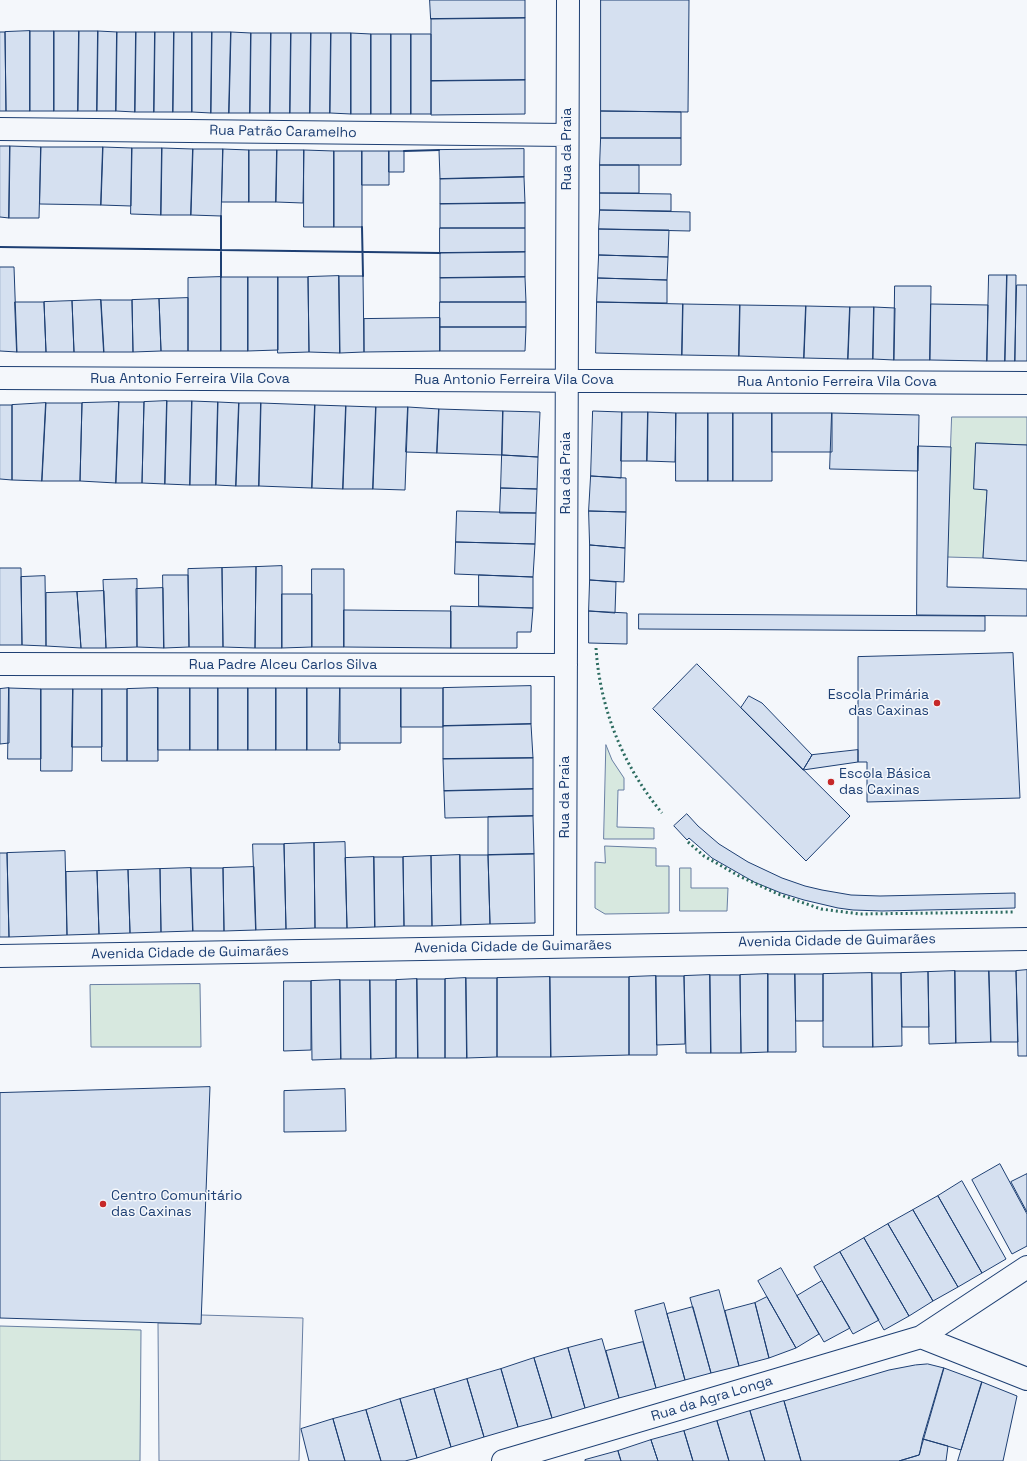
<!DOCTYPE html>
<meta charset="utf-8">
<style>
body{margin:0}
canvas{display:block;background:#f4f7fb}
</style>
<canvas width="1027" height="1461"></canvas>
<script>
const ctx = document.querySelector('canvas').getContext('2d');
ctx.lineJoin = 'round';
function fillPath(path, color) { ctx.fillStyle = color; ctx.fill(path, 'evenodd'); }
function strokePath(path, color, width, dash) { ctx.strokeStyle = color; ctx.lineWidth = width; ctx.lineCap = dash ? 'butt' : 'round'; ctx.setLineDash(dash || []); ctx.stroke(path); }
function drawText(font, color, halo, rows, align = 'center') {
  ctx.font = font + ' "Space Grotesk",sans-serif'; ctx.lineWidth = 3; ctx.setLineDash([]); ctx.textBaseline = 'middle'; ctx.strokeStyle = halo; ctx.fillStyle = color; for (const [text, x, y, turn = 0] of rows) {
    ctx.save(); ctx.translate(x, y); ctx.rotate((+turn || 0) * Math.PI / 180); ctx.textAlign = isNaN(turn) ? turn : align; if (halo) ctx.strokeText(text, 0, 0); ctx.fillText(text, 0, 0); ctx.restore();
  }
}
const green = new Path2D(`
 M952,417H1027V445L976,443L974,488L987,490L983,558L947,557Z
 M606,745L612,760L624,778V790H618L617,827L654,828V839H604Z
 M605,846L656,848V866H669V913L605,914L595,908V862L605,863Z
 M680,868H691V888H728L727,911H680Z
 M200,984L201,1047H91L90,985Z
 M0,1326L141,1330L140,1461H0Z`);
fillPath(green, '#d7e8df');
strokePath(green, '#687fa3', 1);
const parking = new Path2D(`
 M201,1315L303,1318L299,1461H159L158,1323L200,1324Z`);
fillPath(parking, '#e3e8f0');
strokePath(parking, '#687fa3', 1);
const building = new Path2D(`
 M430,0H525V18L431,19Z
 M601,0H689L688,112L601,111Z
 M525,18V80L431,81V19Z
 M30,31H54V111H30Z
 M30,31V111H6L5,32Z
 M54,31H79L78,111H54Z
 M79,31H98L97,111H78Z
 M98,31L117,32L116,111H97Z
 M0,32H5L6,111H0Z
 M117,32H136L135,112L116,111Z
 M136,32H155L154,112H135Z
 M155,32H174L173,112H154Z
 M174,32H192V112H173Z
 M192,32H212L211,113L192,112Z
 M212,32H231L229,113H211Z
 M231,32L251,33L250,113H229Z
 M251,33H271L270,113H250Z
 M271,33H291L290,113H270Z
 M291,33H311L310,113H290Z
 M311,33H331L330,113H310Z
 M331,33H351V114L330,113Z
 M351,33L371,34V114H351Z
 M371,34H391V114H371Z
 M391,34H411V114H391Z
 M411,34H431V114H411Z
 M525,80V114L431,115V81Z
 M601,111L681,112V138H601Z
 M601,138H681V165H600Z
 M0,146H10L9,218L0,217Z
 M10,146L41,147L39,218H9Z
 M41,147H103L101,205L40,204Z
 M103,147L132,148L131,206L101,205Z
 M132,148H162L161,215L131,214Z
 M162,148L193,149L191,215H161Z
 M193,149H223L221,216L191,215Z
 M223,149L249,150V202H222Z
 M524,149V177L440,179L439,150Z
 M249,150H277L276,202H249Z
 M277,150H304L303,203L276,202Z
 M304,150L334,151V227H304Z
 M334,151H362V227H334Z
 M362,151H389V185H362Z
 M389,151H404V172H389Z
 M600,165H639V193H600Z
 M524,177L525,203L440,204V179Z
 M600,193L671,194V211L600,210Z
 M525,203V228H440V204Z
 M600,210L690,212V231L599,229Z
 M440,228H525V252L440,253Z
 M599,229L669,230L668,257L599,255Z
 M525,252V277L440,278V253Z
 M599,255L668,257L667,280L598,278Z
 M0,267H14L17,352L0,351Z
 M989,275H1007L1005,361H987Z
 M1007,275H1016L1015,361H1005Z
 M339,276L340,353L309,352L308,277Z
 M339,276H363L364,352L340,353Z
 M221,277V351H188V278Z
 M221,277H248V351H221Z
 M248,277H278V350L248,351Z
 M278,277H308L309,352L278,353Z
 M525,277L526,302H440V278Z
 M598,278L667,280V303L597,302Z
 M1017,285H1027V361H1015Z
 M895,286H931L930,360H894Z
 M188,298V351H161L159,299Z
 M159,299L161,351L133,352L132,300Z
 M101,300H132L133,352H104Z
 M101,300L104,352H74L72,301Z
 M72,301L74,352H46L44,302Z
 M15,302H44L46,352H17Z
 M440,302H526V327H440Z
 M597,302L683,304L682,355L596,353Z
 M683,304L740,305L739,356L682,355Z
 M931,304L988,305L987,361L930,360Z
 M740,305L806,306L804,358L739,356Z
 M806,306L850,307L848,359L804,358Z
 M850,307H874L873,359H848Z
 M874,307L895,308L894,360L873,359Z
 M440,318V351L364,352V319Z
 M440,327H526L525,351H440Z
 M167,401L165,484L142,483L144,402Z
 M167,401H192L190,485L165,484Z
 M192,401L218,402L216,485H190Z
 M119,402L116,483L80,481L82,403Z
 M119,402H144L142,483H116Z
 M218,402L239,403L236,486L216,485Z
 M46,403L42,481L12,480V405Z
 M46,403H82L80,481H42Z
 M239,403H261L259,486H236Z
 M261,403L315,405L312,488L259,486Z
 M0,405H12V480L0,479Z
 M315,405L346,406L343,489L312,488Z
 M346,406L376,407L373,489H343Z
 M376,407H408L405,490L373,489Z
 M408,407L439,409L437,453L406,452Z
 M439,409L503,411L502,455L437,453Z
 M503,411L540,412L538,457L502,455Z
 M593,411L622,412L621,478L591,476Z
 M622,412H648L647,461H621Z
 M648,412L676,413L675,462L647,461Z
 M676,413H708V481H676Z
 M708,413H733V481H708Z
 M733,413H772V481H733Z
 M772,413H832V452H772Z
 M832,413L919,415L918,471L830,469Z
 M976,443L1027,445V561L983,558L987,490L974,489Z
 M918,446L951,447L947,587L1027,589V616L917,615Z
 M502,455L538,457L537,489L501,488Z
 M591,476L626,478V512L589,511Z
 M501,488L537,489L536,513H500Z
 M457,511L536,513L535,544L456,542Z
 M589,511L626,512L625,548L590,545Z
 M456,542L535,544L533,577L455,574Z
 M590,545L625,548L624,582L590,580Z
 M282,566V648H255L256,567Z
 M256,567L255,648L223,647L222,568Z
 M0,568H21L22,645H0Z
 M222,568L223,647H189L188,569Z
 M312,569H344V647H312Z
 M163,575H188L189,647L164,648Z
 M479,575L533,577V608L479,606Z
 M45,576L46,646L22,645L21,577Z
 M137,579V647L106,648L103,580Z
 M590,580L616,582L615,613L589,611Z
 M163,588L164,648L137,647L136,589Z
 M104,591L106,648H81L77,592Z
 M77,592L81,648L46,646V593Z
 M282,594H312V647L282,648Z
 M451,606L533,608L531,632H517V648H451Z
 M344,610L451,611V648L344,647Z
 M589,611L627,613V644L589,643Z
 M639,614L985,616V631L639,629Z
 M1013,653L1020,798L867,802V762H858V657Z
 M697,664L850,816L806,861L653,709Z
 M531,686V724L443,726V688Z
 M9,688L41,689V759H8Z
 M9,688V743L0,744V689Z
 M158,688H190V750H158Z
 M158,688V761H127V689Z
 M190,688H218V750H190Z
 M218,688H248V750H218Z
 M248,688H276V750H248Z
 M276,688H307V750H276Z
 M307,688H340V750H307Z
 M340,688H401V743H339Z
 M401,688H443V727H401Z
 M41,689H73L72,771H41Z
 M73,689H102V747H72Z
 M102,689H127V761H102Z
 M749,696L762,703L812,755L803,770L741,708Z
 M531,724L533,758L443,759V726Z
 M858,750V762L803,770L812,755Z
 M533,758V789L444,791L443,759Z
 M533,789V816L445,818L444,791Z
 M687,814L698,826L719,844L748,862L782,878L805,886L822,890L851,895L880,896L1015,893V908L882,911L853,910L838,908L804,900L781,893L754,882L712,858L689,838L687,840L674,826Z
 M533,816L534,854L488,855V817Z
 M345,842L347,928H315L314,843Z
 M314,843L315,928L286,929L284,844Z
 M253,844H284L286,929L256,930Z
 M65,851L67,935L9,937L7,853Z
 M0,853H7L9,937H0Z
 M534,854L535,923L490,924L488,855Z
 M460,855L461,925L432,926L431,856Z
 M460,855H488L490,924L461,925Z
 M431,856L432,926H404L403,857Z
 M374,857L375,927L347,928L345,858Z
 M374,857H403L404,926L375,927Z
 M254,867L256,930L224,931L223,868Z
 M191,868L193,931L161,932L160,869Z
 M191,868H223L224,931H193Z
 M160,869L161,932L130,933L128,870Z
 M128,870L130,933L99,934L97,871Z
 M97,871L99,934L67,935L66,872Z
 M1027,970V1056H1018L1016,971Z
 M955,971L956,1043L929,1044L928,972Z
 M955,971H989L991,1042L956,1043Z
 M989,971H1016L1018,1042H991Z
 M928,972L929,1027H902L901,973Z
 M872,973L873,1047H823V974Z
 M872,973H901L902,1046L873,1047Z
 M768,974V1052L741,1053L740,975Z
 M768,974H795L796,1052H768Z
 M795,974H823V1021H796Z
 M710,975L711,1053H686L684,976Z
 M710,975H740L741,1053H711Z
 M656,976L657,1055H629V977Z
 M656,976H684L685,1044L657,1045Z
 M550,977L551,1057H497V978Z
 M550,977H629V1055L551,1057Z
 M466,978L467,1058H445V979Z
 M466,978H497V1057L467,1058Z
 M417,979L418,1058H396V980Z
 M417,979H445V1058H418Z
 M340,980L341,1059L312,1060L311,981Z
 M340,980H370L371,1059H341Z
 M370,980H396V1058L371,1059Z
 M284,981H311V1050L284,1051Z
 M210,1087L201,1324L0,1318V1093Z
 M345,1089L346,1131L284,1132V1091Z
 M1000,1164L1027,1214V1246L1012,1254L972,1180Z
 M1027,1174V1212L1011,1182Z
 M962,1181L1006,1259L982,1273L938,1196Z
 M938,1196L982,1273L958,1287L913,1210Z
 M913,1210L958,1287L933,1301L888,1224Z
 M888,1224L933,1301L909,1316L864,1238Z
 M864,1238L909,1316L884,1330L840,1252Z
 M840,1252L879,1320L853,1334L814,1267Z
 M781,1268L819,1334L796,1348L758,1281Z
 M822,1281L850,1328L824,1342L797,1296Z
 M719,1290L739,1366L711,1373L690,1298Z
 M767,1297L796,1348L769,1358L755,1303Z
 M664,1303L685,1380L656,1388L635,1311Z
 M755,1303L769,1358L739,1366L725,1311Z
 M693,1307L711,1373L685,1380L667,1314Z
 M602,1339L619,1398L585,1408L568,1348Z
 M643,1342L656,1388L619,1398L606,1351Z
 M568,1348L585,1408L552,1418L534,1358Z
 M534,1358L552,1418L518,1427L501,1369Z
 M928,1364L944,1368L919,1455L899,1461H801L784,1401L889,1370L915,1365Z
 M944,1368L982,1382L961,1450L923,1439Z
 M501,1369L518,1427L484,1437L467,1379Z
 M467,1379L484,1437L451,1447L434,1389Z
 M982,1382L1017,1396L1003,1461H958Z
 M434,1389L451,1447L417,1458L400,1399Z
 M400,1399L417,1458L405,1461H381L366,1410Z
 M784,1401L801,1461H765L750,1411Z
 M366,1410L381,1461H345L333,1419Z
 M750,1411L765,1461H729L717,1421Z
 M333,1419L345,1461H309L301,1429Z
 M717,1421L729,1461H693L684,1431Z
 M684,1431L693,1461H658L651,1440Z
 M923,1439L948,1446L946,1461H899L919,1455Z
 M651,1440L658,1461H621L618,1451Z
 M618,1451L621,1461H585V1460Z`);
fillPath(building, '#d5e0f0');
strokePath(building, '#1d3f73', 1);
const minor = new Path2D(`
 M0,129L567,135
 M0,378L1027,383
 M0,664L566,665
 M565,946L568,0
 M921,1337L1027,1379
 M503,1461L921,1337L1027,1267`);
const tertiary = new Path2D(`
 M0,956L1027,939`);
strokePath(minor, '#1d3f73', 24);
strokePath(tertiary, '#1d3f73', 24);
strokePath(minor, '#f4f7fb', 22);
strokePath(tertiary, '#f4f7fb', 22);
strokePath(new Path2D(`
 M596,648C600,709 623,766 662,813
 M688,842L704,856L739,876L778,894L821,909L860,914L1015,912`), '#2c6c60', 3, [2, 3]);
strokePath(new Path2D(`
 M404,151L439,150
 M362,227L363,276
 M0,247L440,253
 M221,277V216`), '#1d3f73', 2);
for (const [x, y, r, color] of [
 [937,703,4,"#c62828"],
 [831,782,4,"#c62828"],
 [103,1204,4,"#c62828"]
]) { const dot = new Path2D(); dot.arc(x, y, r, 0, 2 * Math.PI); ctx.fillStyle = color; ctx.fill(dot); strokePath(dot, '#f4f7fb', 1.5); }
drawText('14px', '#1d3f73', '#f4f7fb', [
 ["Rua Patrão Caramelho",283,132,1],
 ["Rua da Praia",567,149,-90],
 ["Rua Antonio Ferreira Vila Cova",190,379],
 ["Rua Antonio Ferreira Vila Cova",514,380],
 ["Rua Antonio Ferreira Vila Cova",837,382],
 ["Rua da Praia",566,473,-90],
 ["Rua Padre Alceu Carlos Silva",283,665],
 ["Rua da Praia",565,797,-90],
 ["Avenida Cidade de Guimarães",837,941,-1],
 ["Avenida Cidade de Guimarães",513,947,-1],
 ["Avenida Cidade de Guimarães",190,953,-1],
 ["Rua da Agra Longa",712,1399,-17]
]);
drawText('14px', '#1d3f73', '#f4f7fb', [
 ["Escola Primária",929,695,"right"],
 ["das Caxinas",929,711,"right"],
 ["Escola Básica",839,774],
 ["das Caxinas",839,790],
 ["Centro Comunitário",111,1196],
 ["das Caxinas",111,1212]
], 'left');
</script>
